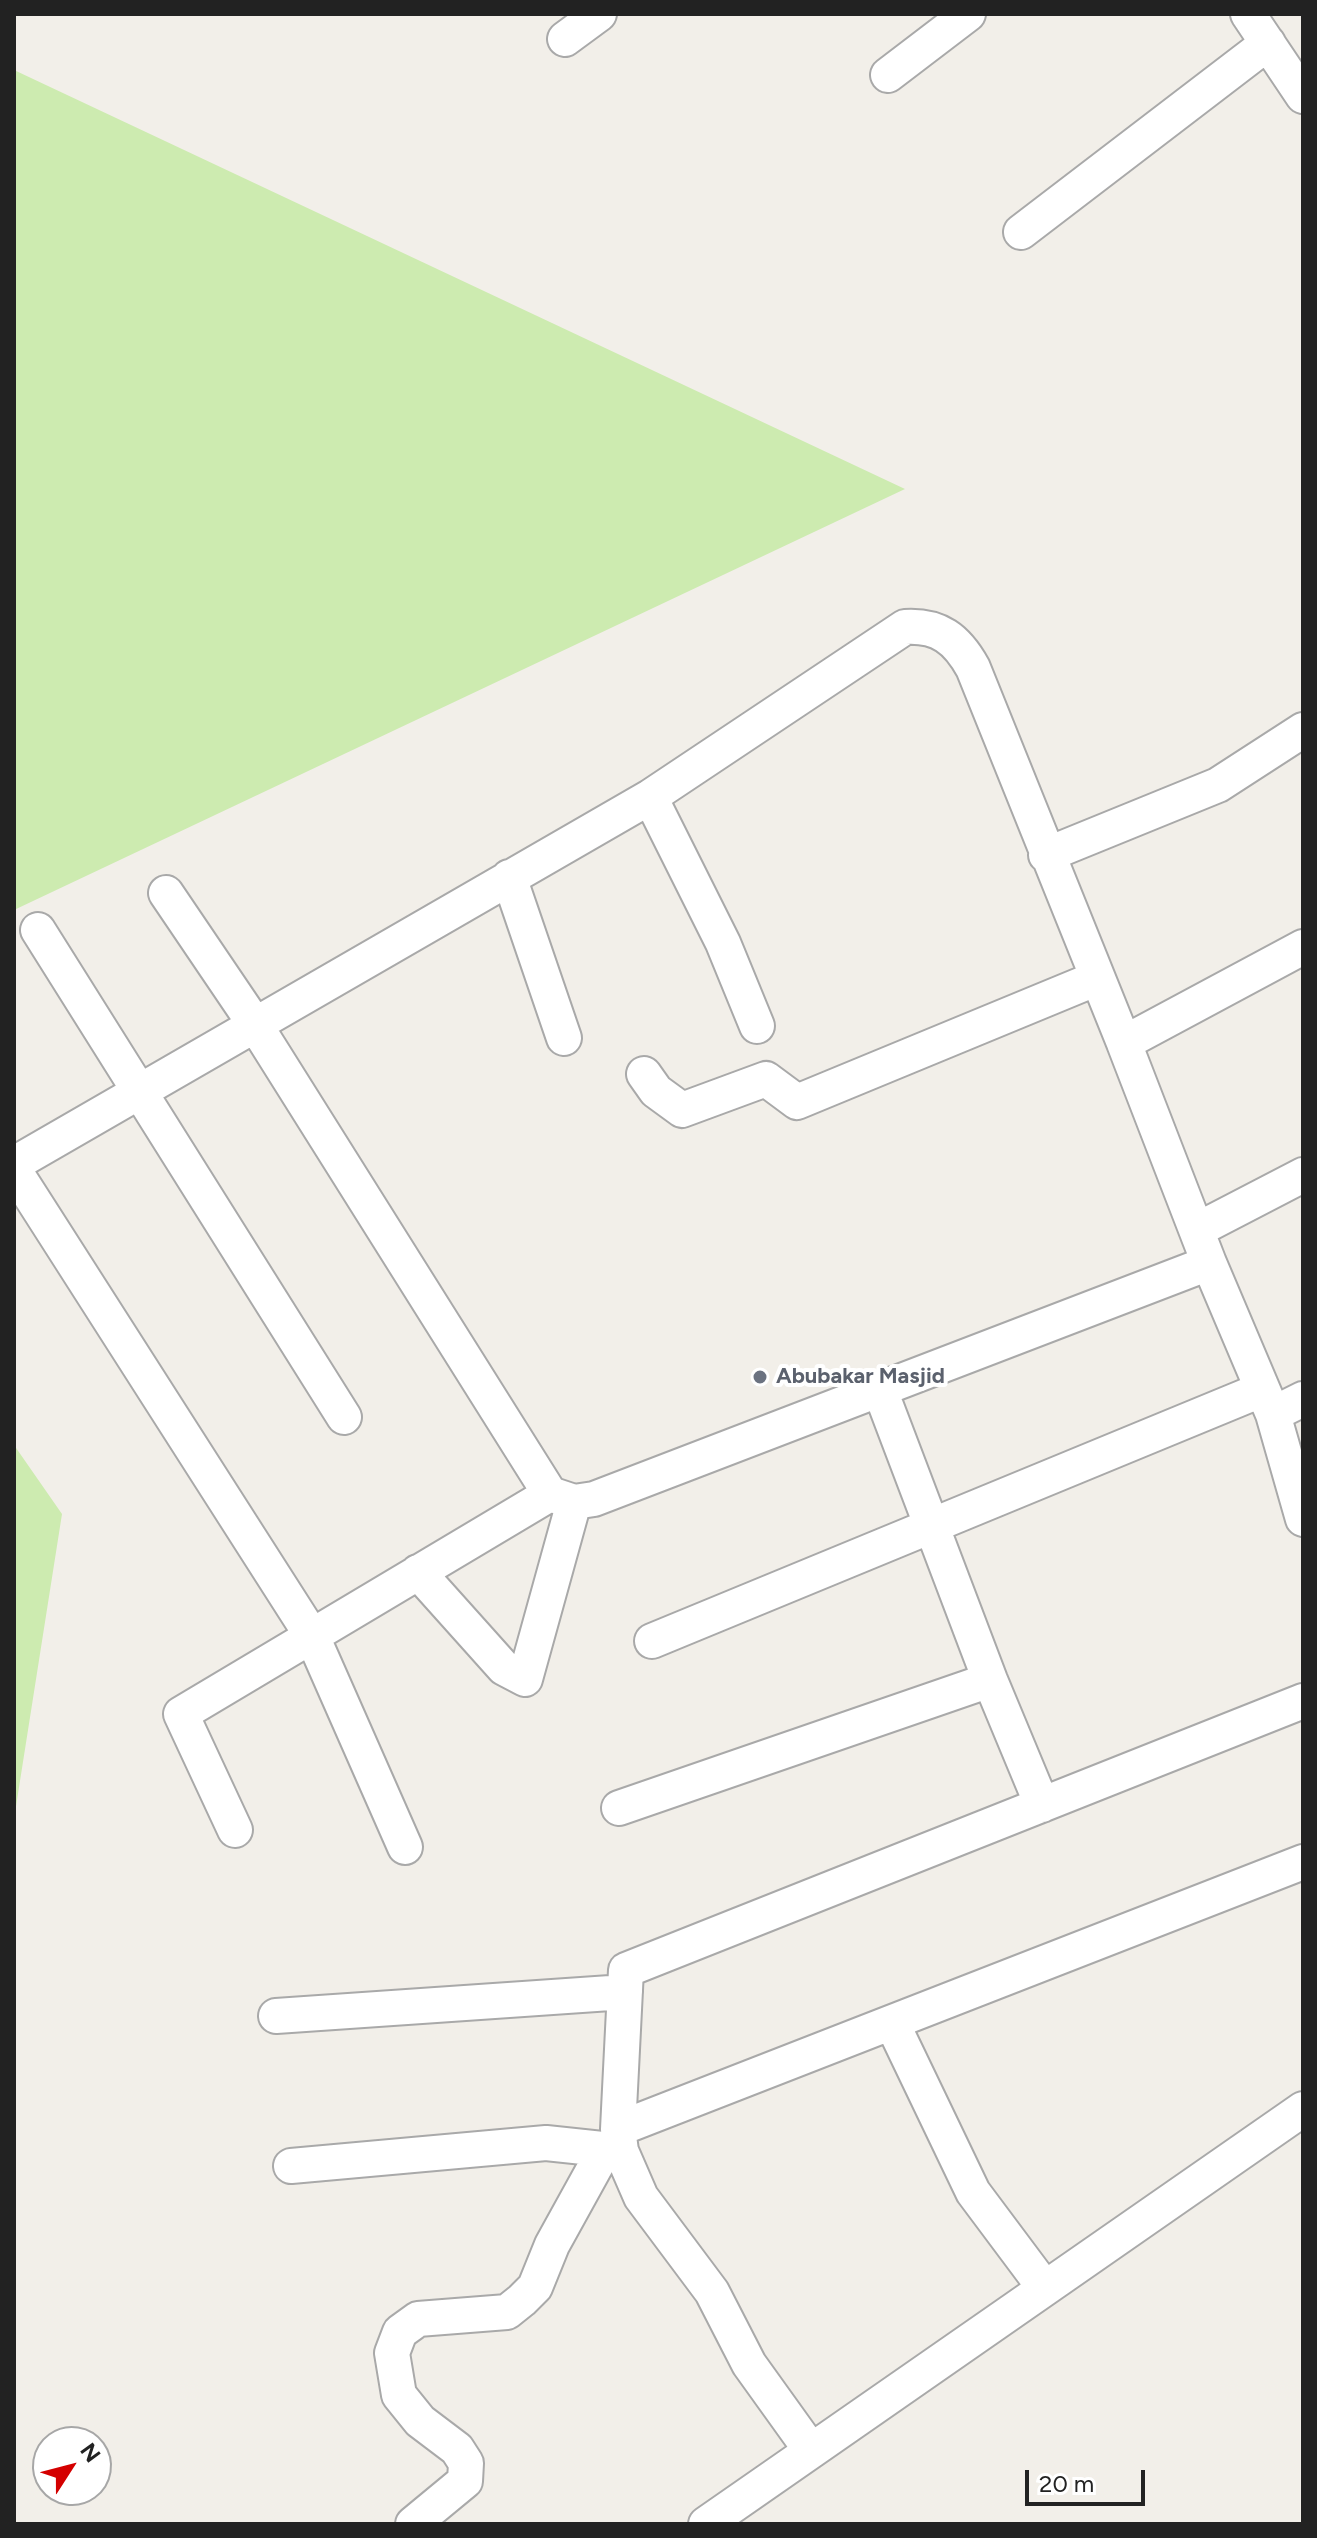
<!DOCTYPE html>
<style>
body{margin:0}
#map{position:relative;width:1317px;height:2538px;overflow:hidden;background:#f2efe9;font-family:Figtree,sans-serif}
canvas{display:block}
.frame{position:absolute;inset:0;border:16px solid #222;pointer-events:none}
.north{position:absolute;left:32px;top:2426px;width:80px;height:80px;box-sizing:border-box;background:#fff;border:2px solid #a7a7a7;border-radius:50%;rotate:54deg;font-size:22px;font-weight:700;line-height:32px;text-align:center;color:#222}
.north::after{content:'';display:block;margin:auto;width:28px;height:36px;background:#d40000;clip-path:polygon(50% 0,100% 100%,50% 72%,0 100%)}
.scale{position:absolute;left:1025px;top:2470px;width:120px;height:36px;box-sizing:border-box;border:4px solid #222;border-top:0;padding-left:10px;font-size:24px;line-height:28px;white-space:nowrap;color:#222;-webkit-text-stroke:6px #fff;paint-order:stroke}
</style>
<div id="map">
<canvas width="1317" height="2538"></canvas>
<div class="frame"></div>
<div class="north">N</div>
<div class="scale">20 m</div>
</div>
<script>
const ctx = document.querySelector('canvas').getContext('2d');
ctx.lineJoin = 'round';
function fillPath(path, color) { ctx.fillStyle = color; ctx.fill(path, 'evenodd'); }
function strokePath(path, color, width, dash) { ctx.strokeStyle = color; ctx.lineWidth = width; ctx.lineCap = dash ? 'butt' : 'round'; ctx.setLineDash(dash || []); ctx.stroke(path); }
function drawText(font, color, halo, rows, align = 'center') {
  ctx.font = font + ' Figtree,sans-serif'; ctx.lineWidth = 8; ctx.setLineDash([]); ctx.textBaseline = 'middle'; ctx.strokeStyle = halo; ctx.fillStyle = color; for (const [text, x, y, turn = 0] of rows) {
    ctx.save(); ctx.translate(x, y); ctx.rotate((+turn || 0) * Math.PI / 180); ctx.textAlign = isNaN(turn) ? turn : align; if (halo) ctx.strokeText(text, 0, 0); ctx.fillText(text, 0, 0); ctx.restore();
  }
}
fillPath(new Path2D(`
 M14,70L905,489L14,910Z
 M14,1445L62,1514L14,1819Z`), '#cdebb0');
const minor = new Path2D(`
 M1248,14L1303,96
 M565,39L599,14
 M888,75L968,14
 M1021,232L1268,43
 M650,797L723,943L757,1026
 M1046,855L1218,785L1303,730
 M509,877L564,1038
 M166,893L254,1023L550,1494L574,1502L594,1499L1209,1263
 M38,930L344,1417
 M1303,947L1124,1043L1209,1263L1273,1414L1303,1519
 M644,1074L656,1091L682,1110L766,1079L797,1102L1095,979
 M14,1164L650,797L905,627C939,625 957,639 973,668L1124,1043
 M14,1170L312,1636L405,1847
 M1197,1230L1303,1175
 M880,1390L990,1680L1042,1805
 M1273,1414L1303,1399
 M418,1572L504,1668L525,1679L574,1502
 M652,1641L1261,1390
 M1303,1701L626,1970L618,2129L1303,1862
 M619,1808L990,1680
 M235,1830L181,1714L550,1494
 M276,2016L625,1992
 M892,2023L973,2192L1044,2287
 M618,2129L621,2151L641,2197L712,2292L749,2364L810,2449
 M291,2166L546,2143L621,2151
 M413,2524L465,2481L466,2463L457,2449L420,2421L399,2395L392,2353L400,2332L418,2319L507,2312L522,2300L535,2287L552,2245L605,2149
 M706,2524L1303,2109`);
strokePath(minor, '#a9a9a9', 38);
strokePath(minor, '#fff', 34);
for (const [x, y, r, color] of [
 [760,1377,8,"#6b7280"]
]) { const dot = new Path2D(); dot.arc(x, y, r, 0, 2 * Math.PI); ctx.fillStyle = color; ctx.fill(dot); strokePath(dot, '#fff', 3); }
drawText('bold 22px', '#5b616d', '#fff', [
 ["Abubakar Masjid",776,1377]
], 'left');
</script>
